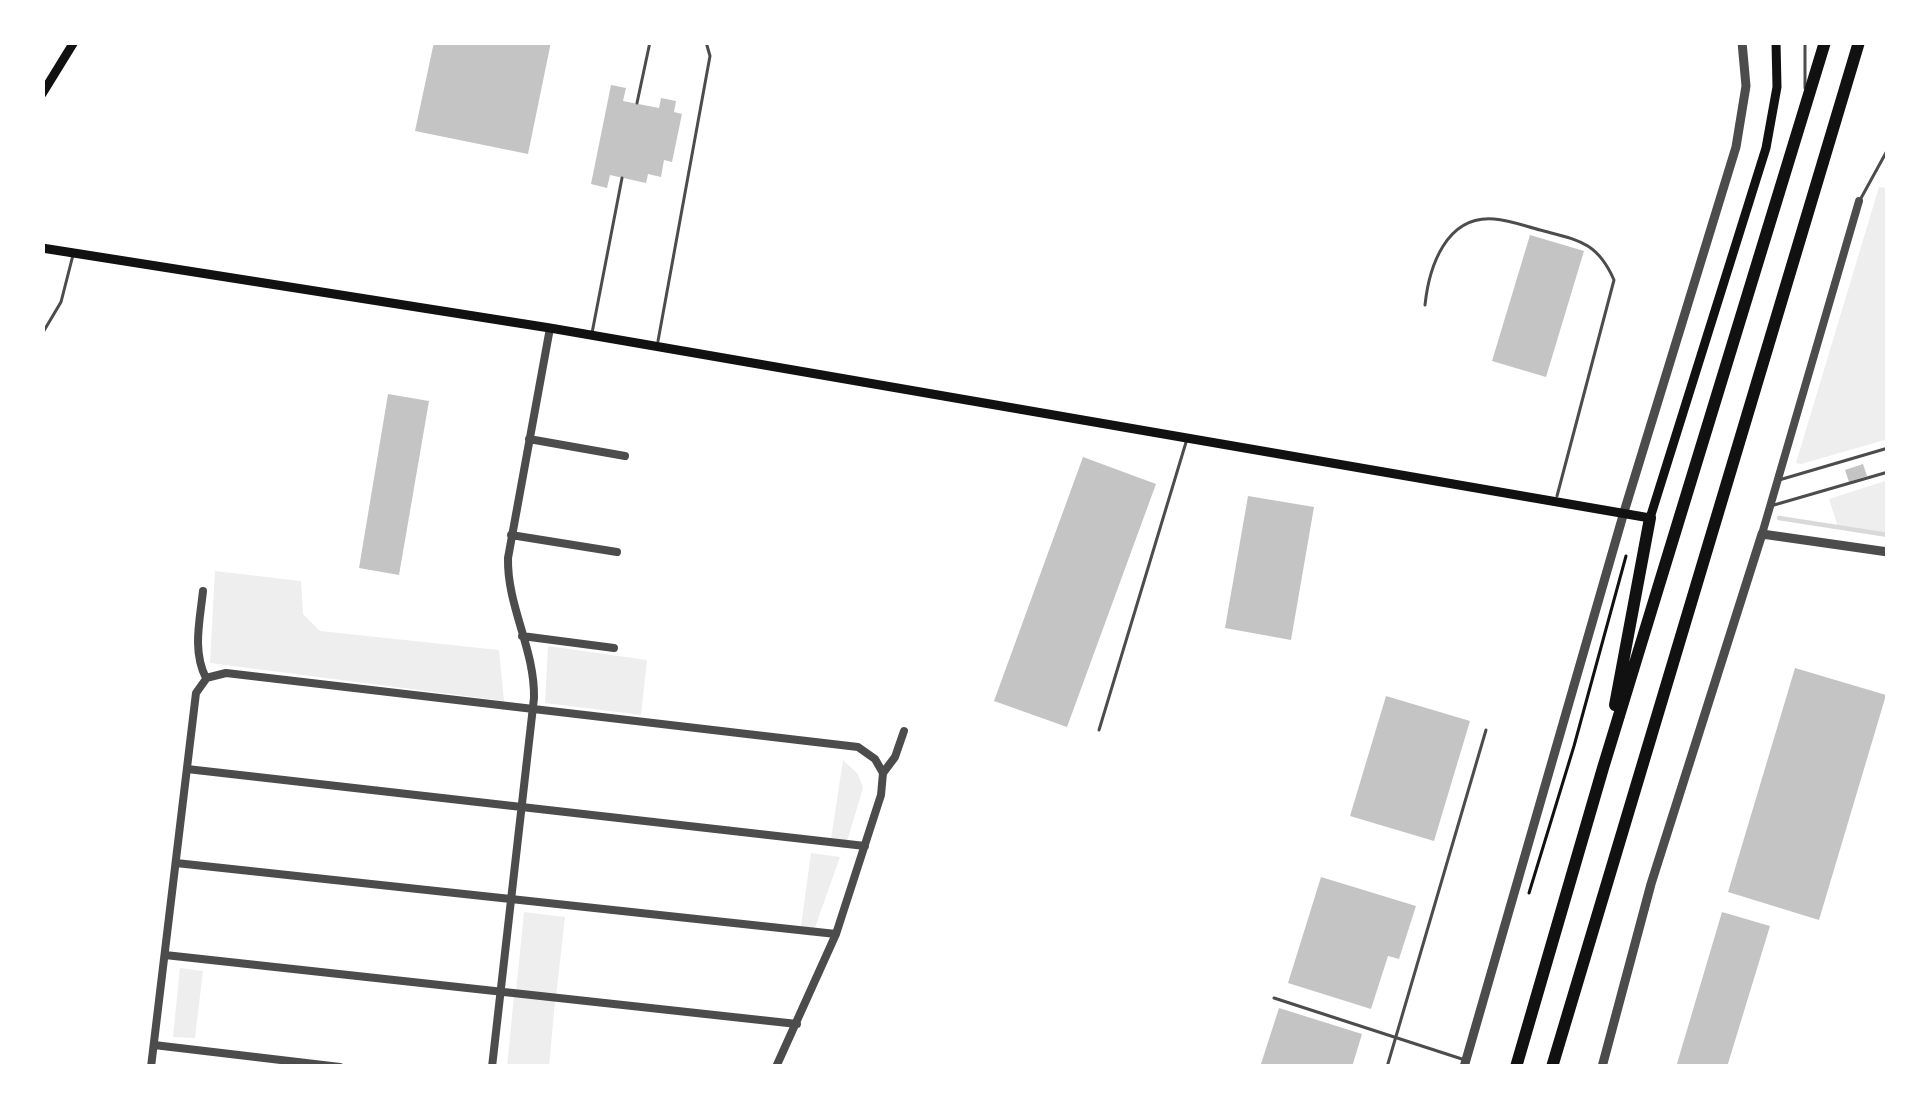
<!DOCTYPE html>
<style>
body{margin:0}
#map{position:relative;width:1930px;height:1109px;overflow:hidden;background:#fff;font-family:"Fira Sans Condensed",sans-serif}
canvas{display:block}
.frame{position:absolute;inset:0;border:45px solid #fff;pointer-events:none}
</style>
<div id="map">
<canvas width="1930" height="1109"></canvas>
<div class="frame"></div>
</div>
<script>
const ctx = document.querySelector('canvas').getContext('2d');
ctx.lineJoin = 'round';
function fillPath(path, color) { ctx.fillStyle = color; ctx.fill(path, 'evenodd'); }
function strokePath(path, color, width, dash) { ctx.strokeStyle = color; ctx.lineWidth = width; ctx.lineCap = dash ? 'butt' : 'round'; ctx.setLineDash(dash || []); ctx.stroke(path); }
fillPath(new Path2D(`
 M1879,187L1888,188V439L1801,464L1796,463Z
 M1888,480V535L1838,527L1829,499Z
 M215,571L301,581L303,614L320,631L499,650L504,701L210,663Z
 M548,646L647,660L641,715L545,703Z
 M843,760L858,774L863,788L845,848L830,846Z
 M811,853L840,857L812,936L800,934Z
 M524,912L565,917L556,997L516,992Z
 M180,968L203,971L195,1038L173,1037Z
 M514,996L555,1001L549,1067H507Z`), '#eee');
strokePath(new Path2D(`
 M1779,518L1888,535`), '#d9d9d9', 4.5);
fillPath(new Path2D(`
 M434,42H551L528,154L415,131Z
 M611,85L626,88L623,101L659,108L661,98L676,101L674,112L682,114L672,162L664,160L661,177L648,174L646,183L610,175L607,188L591,184Z
 M1530,235L1584,251L1546,377L1492,361Z
 M388,394L429,401L399,575L359,568Z
 M1083,457L1156,484L1067,727L994,701Z
 M1863,464L1867,476L1849,482L1845,470Z
 M1248,496L1314,507L1291,640L1225,628Z
 M1795,668L1886,695L1819,920L1728,892Z
 M1386,696L1470,721L1434,841L1350,816Z
 M1321,877L1416,906L1399,959L1388,956L1371,1009L1288,983Z
 M1722,912L1770,926L1727,1067H1676Z
 M1279,1008L1362,1034L1352,1067H1260Z`), '#c4c4c4');
strokePath(new Path2D(`
 M1529,893L1574,746L1626,556`), '#111', 3);
strokePath(new Path2D(`
 M1805,88V42
 M637,103L650,42
 M1860,200L1888,149
 M1425,305C1429,267 1446,215 1494,219C1509,220 1525,226 1540,230C1577,240 1597,241 1614,280L1557,496
 M592,333L622,178
 M42,334L61,302L73,255
 M658,341L710,56L706,42
 M1779,480L1888,448
 M1774,505L1888,472
 M1099,730L1187,439
 M1274,998L1465,1060
 M1387,1067L1486,730`), '#4c4c4c', 3);
strokePath(new Path2D(`
 M529,439L625,456
 M1762,534L1859,201
 M511,535L617,552
 M203,591C200,620 192,651 206,678
 M522,636L614,648
 M206,678L226,673L858,747L875,759L883,773
 M187,769L865,846
 M176,863L836,934
 M165,955L797,1024
 M154,1045L340,1067
 M151,1067L196,693L206,679
 M492,1067L534,698C535,649 507,607 508,558L550,328
 M776,1067L836,934L881,795L883,773L895,757L904,731`), '#4c4c4c', 8);
strokePath(new Path2D(`
 M1464,1067L1624,512L1736,147L1746,86L1742,42
 M1602,1067L1651,884L1762,534L1888,552`), '#4c4c4c', 9);
strokePath(new Path2D(`
 M42,94L74,42
 M42,248L550,328L1650,518L1766,148L1777,87L1776,42`), '#111', 9);
strokePath(new Path2D(`
 M1615,705L1650,518
 M1516,1067L1603,768L1825,42
 M1552,1067L1859,42`), '#111', 12);
</script>
